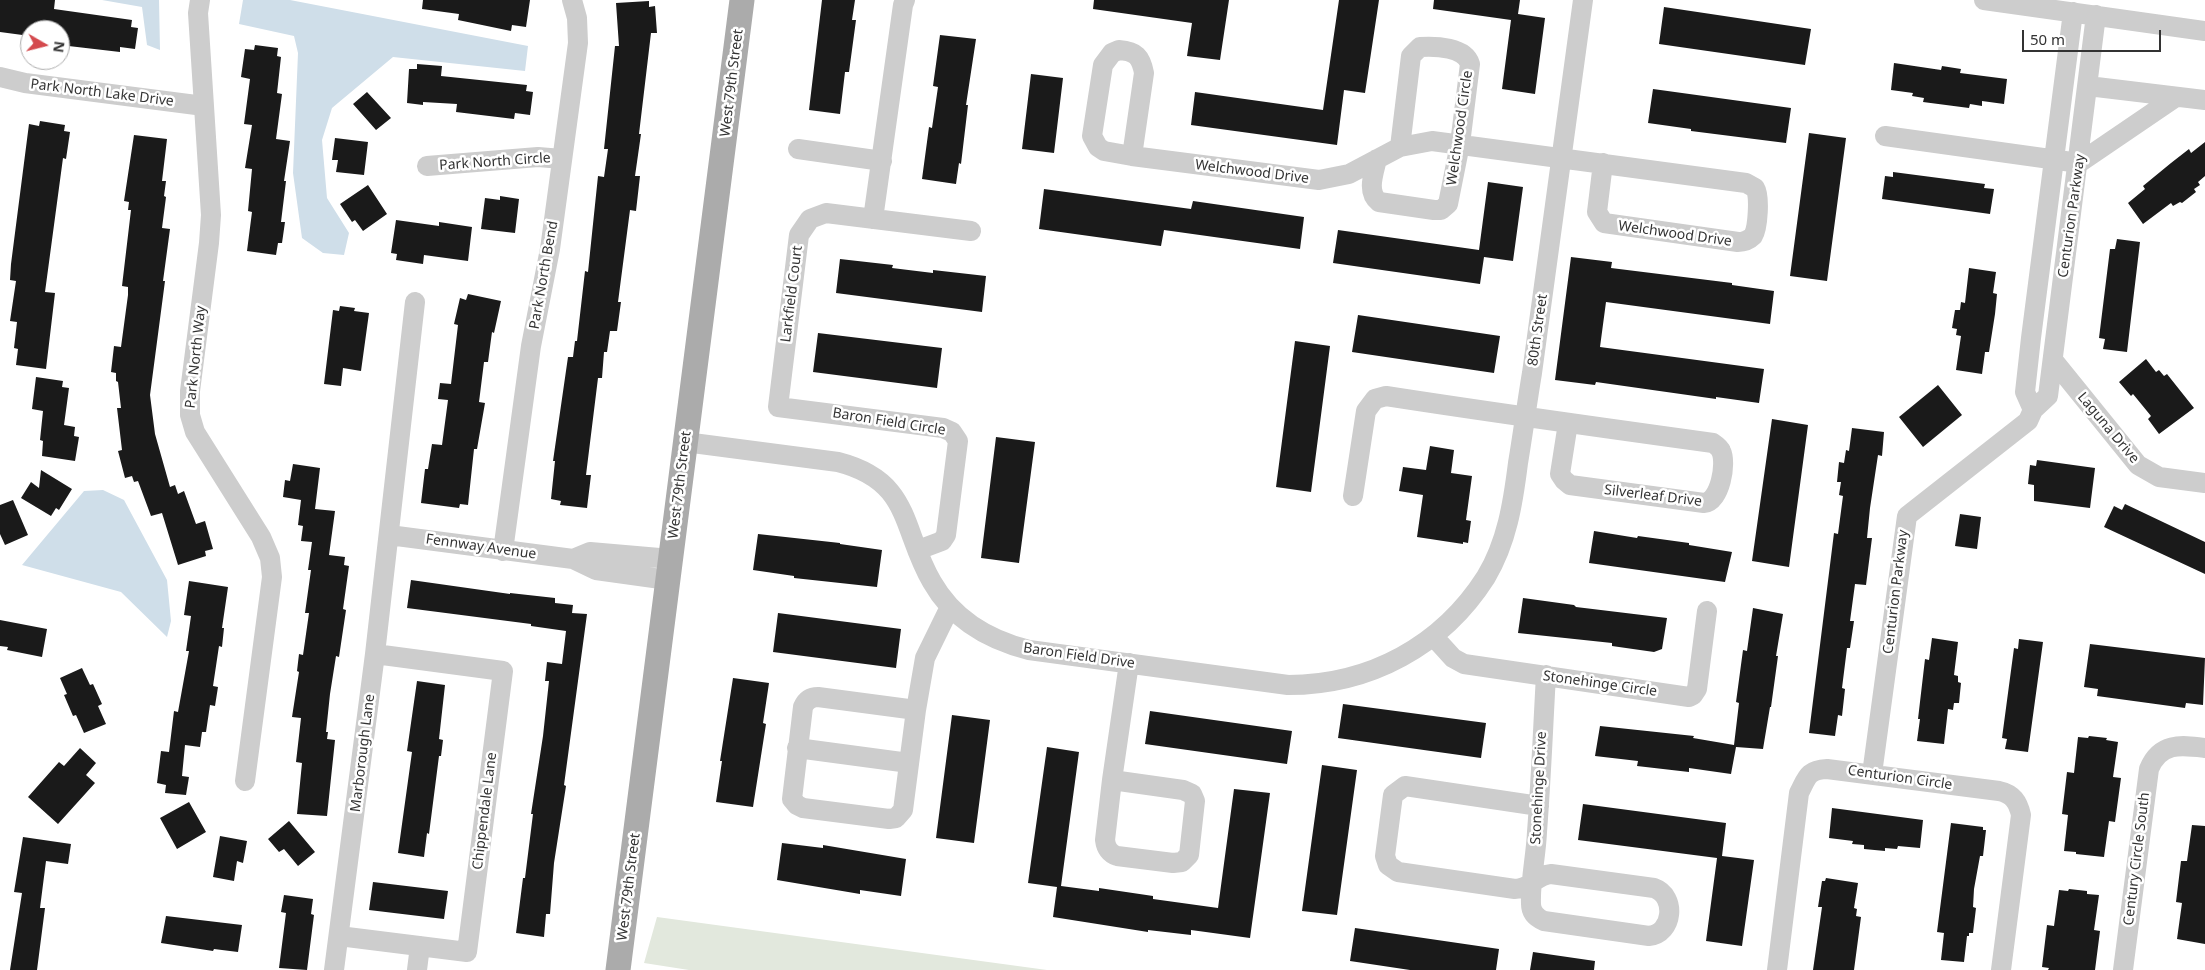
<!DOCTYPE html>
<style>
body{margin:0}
#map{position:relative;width:2205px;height:970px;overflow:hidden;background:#fff;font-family:"Noto Sans",sans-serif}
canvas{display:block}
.north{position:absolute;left:20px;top:20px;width:50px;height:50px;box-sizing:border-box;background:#fff;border:1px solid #adadad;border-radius:50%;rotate:98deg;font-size:14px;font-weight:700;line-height:20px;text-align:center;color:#333}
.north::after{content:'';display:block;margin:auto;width:18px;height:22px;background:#d44a4e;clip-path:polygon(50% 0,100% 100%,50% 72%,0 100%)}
.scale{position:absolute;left:2022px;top:30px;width:139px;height:22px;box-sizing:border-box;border:2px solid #333;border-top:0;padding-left:6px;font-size:15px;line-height:18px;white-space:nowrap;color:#333;-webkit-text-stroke:4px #fff;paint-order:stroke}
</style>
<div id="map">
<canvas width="2205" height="970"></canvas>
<div class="north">N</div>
<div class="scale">50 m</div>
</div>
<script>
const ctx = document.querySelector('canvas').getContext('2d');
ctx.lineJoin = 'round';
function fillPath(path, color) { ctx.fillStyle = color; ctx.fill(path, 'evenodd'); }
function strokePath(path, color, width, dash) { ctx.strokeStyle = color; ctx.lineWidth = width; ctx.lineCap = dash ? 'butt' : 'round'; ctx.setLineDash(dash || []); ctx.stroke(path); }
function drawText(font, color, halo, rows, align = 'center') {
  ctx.font = font + ' "Noto Sans",sans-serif'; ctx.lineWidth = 5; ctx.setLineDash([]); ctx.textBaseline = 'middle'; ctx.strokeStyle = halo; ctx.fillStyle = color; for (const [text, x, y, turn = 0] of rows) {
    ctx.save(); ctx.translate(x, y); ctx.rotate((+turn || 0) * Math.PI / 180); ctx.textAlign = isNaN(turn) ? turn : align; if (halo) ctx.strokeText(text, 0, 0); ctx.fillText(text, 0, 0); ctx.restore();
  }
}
fillPath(new Path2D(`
 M657,917L1047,970H689L644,963Z`), '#e2e8dd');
fillPath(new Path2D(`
 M102,0H159L160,50L147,45L142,7Z
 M243,0H290L528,46L525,71L393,57L332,108L322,140L327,198L349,233L344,255L323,253L302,238L293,173L298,53L294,36L239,24Z
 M103,490L124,500L167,580L171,621L167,637L121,592L22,565L84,491Z`), '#cfdee9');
fillPath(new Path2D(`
 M0,0H55L54,9L132,20L131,27L138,28L135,49L120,47V52L60,45V30H30V36L0,32Z
 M423,0H530L526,27L512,25L511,31L458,20L459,14L422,9Z
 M822,0H855L852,20H856L849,72H845L840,114L809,110Z
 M1094,0H1229L1220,60L1187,56L1192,23L1093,9Z
 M1339,0H1379L1365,93L1344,90L1337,145L1191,125L1195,92L1323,110Z
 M1434,0H1520L1518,14L1545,18L1535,94L1502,89L1511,20L1433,9Z
 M649,1V7L655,6L657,33H651L639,134H641L635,176H640L636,211L630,210L618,302H621L617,331H610L607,352H604L602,378H598L586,475H591L587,508L560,505L561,501L551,499L555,461H553L568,357H573L575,341H577L585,271L588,272L598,176L604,177L608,149H604L615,46H619L616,3Z
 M1664,7L1811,29L1805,65L1659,44Z
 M940,35L976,39L966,105H968L961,164L959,163L956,184L922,179L929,127L932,128L938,87L933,86Z
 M255,45L278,48L277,56L281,57L277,93L282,94L276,139L290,141L284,181H286L281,222H285L282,243H278L276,255L247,251L252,212L248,211L252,169L245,168L252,125L244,124L250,79L241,77L245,49L254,50Z
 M1894,63L1941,70L1942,66L1961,69L1960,73L2007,79L2004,104L1982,101V106L1970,104L1969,108L1923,102L1924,98L1912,96L1913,93L1891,90Z
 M417,64L442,66L441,76L527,85L526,91L533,92L530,115L515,113L514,119L456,112L457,104L423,102V105L407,103L409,69H417Z
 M1031,74L1063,78L1054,153L1022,149Z
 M1653,89L1791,108L1786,143L1691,131V129L1648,123Z
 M367,92L391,118L376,130L353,104Z
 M40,121L65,125L64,131L70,132L66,159L63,158L45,292L55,293L46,369L16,365L18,349L14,348L17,322L10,321L16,281L10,280L11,264L29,124L39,126Z
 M1809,133L1846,138L1827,281L1790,276Z
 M134,135L167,139L162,181H166L164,196L166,197L162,228L170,229L163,281H165L150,395L155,434L170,487L175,485L178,494L184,491L196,524L205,521L213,549L205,551L206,556L178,565L162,513L151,516L138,481L134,482L132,476L125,478L118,451L122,450L117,408H121L118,382L116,381V373L111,372L114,346L121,347L128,295V287L122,286L131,210H128L129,202L124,201Z
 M335,138L368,142L364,175L336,172L338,160H332Z
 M2205,142V176L2198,182L2200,185L2194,189L2196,192L2182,203L2180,202L2173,206L2171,203L2143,224L2128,203L2145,189L2143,186L2171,163L2189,149L2191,153Z
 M1893,172L1985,184L1984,188L1994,189L1990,214L1882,199L1885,176L1893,177Z
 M1488,182L1523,187L1513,261L1484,257L1480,284L1333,263L1338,230L1479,250Z
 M368,185L387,214L363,231L355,220L352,222L340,204Z
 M1044,189L1191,209L1193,201L1304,217L1300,249L1164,230L1161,246L1039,229Z
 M500,196L519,199L515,233L481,229L485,198L500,200Z
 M396,220L439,226V222L472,227L468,261L424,255L423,264L396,260L397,254L391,253Z
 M2117,239L2140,242L2127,352L2103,349L2105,339L2099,338L2110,249H2115Z
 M1571,257L1612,262L1611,268L1732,283V285L1774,291L1770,324L1606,302L1600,347L1764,369L1759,403L1716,397V399L1596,382L1595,385L1555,380Z
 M840,259L893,265L892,268L933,273V270L986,276L982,312L836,293Z
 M1969,268L1996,272L1993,293L1997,294L1995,314L1989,352H1985L1982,374L1956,370L1961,336L1956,335L1957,329L1952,328L1955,310H1960L1961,302L1965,303Z
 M468,294L501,301L494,333L492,332L488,362H484L479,402L485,403L477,449H474L468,505L460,504L459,508L421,503L425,469H428L432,444L442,445L448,400L438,399L440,383L451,384L458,325L454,324L460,298L466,300Z
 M340,306L355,308L354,311L369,313L361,371L343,368L341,386L324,384L333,310L339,311Z
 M1358,315L1500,336L1494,373L1352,352Z
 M818,333L942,348L937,388L813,372Z
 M1295,341L1330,346L1311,492L1276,487Z
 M2146,359L2156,372L2159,370L2164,376L2167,374L2194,408L2159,434L2148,419L2151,416L2133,394L2131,396L2119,382Z
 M36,377L63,381L62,387L69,388L64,425L75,427L74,436L79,437L75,461L42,456L43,441L40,440L43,411L32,409Z
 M1938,385L1962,415L1923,447L1899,417Z
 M1772,419L1808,425L1789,567L1752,561Z
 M1852,428L1884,432L1882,456L1878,455L1870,508L1867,538H1872L1866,585L1855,584L1850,621H1854L1850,648H1847L1842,688L1845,689L1842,716L1838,715L1835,736L1809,733L1834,533L1838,534L1843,496L1839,495L1841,482H1837L1839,462L1844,463L1846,450L1849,451Z
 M996,437L1035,442L1019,563L981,558Z
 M1430,446L1454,450L1451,473L1472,476L1466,520L1471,521L1468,543L1463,542V544L1417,537L1423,495L1399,491L1403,467L1426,470Z
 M2037,460L2095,468L2090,508L2034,501V485L2028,484L2030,465L2036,466Z
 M293,464L320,468L315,509L335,511L329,555L345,557L344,565L349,566L343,609L346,610L339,657L336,656L330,694L326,732H328L327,739L335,740L327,816L297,814L302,763L296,762L301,718L292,717L299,672L297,671L299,654L303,655L309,613H305L311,570H308L312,542L301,541L303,526L298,525L301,500L283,497L285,480L290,481Z
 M41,470L72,489L59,510L56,508L51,516L21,498L31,482L39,488Z
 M13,500L28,535L5,545L0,534V505Z
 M2125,504L2205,542V574L2104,527L2114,506L2122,510Z
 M1960,514L1981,517L1977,549L1955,546Z
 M1594,531L1637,538L1638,536L1689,543V545L1732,552L1725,582L1589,563Z
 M758,534L840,543V544L882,550L877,587L794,578V576L753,570Z
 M411,580L510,594V593L555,598V603L573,605L572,613L587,614L564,785L566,786L554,863L550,914H546L544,937L516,933L523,878H525L533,814H531L543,736L549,681H545L547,662L562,664L566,631L531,626V624L407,608Z
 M189,581L228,587L222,628H224L222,647L219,646L213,686L218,687L215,706L210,705L206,732H202L200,747L185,745L182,776L189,777L186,795L165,793L166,785L157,783L161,751L169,752L174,711L178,712L189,651H186L191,616L184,615Z
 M1523,598L1574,605L1576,607L1667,618L1662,649L1654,652L1612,646V643L1518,633Z
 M1753,608L1783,614L1776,656H1778L1771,707H1770L1763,749L1736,747L1731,774L1689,768V772L1637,766L1638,761L1595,756L1600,726L1694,736L1693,738L1734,745L1739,703L1736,702L1743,650L1747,651Z
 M778,613L901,629L896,668L773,652Z
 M0,620L47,629L42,657L7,650L8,647L0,646Z
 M1932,638L1958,642L1954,675L1958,676V682L1961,683L1959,703H1954L1953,710L1948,709L1944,744L1917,741L1920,719H1918L1925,659L1929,660Z
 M2019,639L2043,642L2028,752L2005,749L2007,739L2002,738L2014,648L2018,649Z
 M2090,644L2205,658L2203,705L2186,703L2185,708L2097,696L2098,689L2084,687Z
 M82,668L90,685L93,684L102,704L98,706L106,724L84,733L76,715L73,716L64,695L67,694L60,678Z
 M733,678L769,683L763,723L766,724L753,807L716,802L722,761H720Z
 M417,681L445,685L439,739L443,740L441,756H439L429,834L427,833L424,857L398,853L412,752L407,751Z
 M1343,704L1486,723L1481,758L1338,738Z
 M1150,711L1292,731L1287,764L1145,744Z
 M952,715L990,720L974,843L936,838Z
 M2089,736L2107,738L2106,740L2118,742L2113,777L2121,778L2115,822L2109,821L2104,857L2076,854V852L2064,851L2068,815L2062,814L2067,772L2074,773L2078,737L2088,738Z
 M1047,747L1079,752L1061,886L1099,891V888L1153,896V899L1218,908L1234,789L1270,793L1250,938L1191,930V935L1148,930V932L1053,917L1057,887L1028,883Z
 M80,748L96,763L86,775L95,783L58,824L28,797L59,762L64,766Z
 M1322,765L1357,770L1337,915L1302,911Z
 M189,802L206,832L177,849L160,818Z
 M1583,804L1726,823L1722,856L1754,860L1742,946L1706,941L1717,858L1578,840Z
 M1832,808L1923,820L1920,848L1898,846L1897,849L1885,848V851L1864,849V845L1852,844L1853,841L1829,838Z
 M289,821L315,852L298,866L284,849L279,852L268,839Z
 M1951,823L1983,827V830H1986L1983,856H1980L1974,889L1973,907L1976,908L1973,933H1969V936H1967L1964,962L1941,960L1944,933L1937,932Z
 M2192,825L2205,826V944L2177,939L2182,903L2176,902L2181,861H2187Z
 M220,836L247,841L243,863L237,861L234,881L213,877Z
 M23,837L71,844L68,864L46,861L40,908H45L37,970H10L22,893L14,892Z
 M782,843L823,848V845L906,859L901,896L860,890V894L777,880Z
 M1826,878L1858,883L1854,908L1857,909L1856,916L1861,917L1854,970H1813L1822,907H1818L1822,881H1825Z
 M373,882L448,891L444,919L369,910Z
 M2069,889L2087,891V894L2099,895L2094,930L2100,931L2095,970H2048L2049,968L2042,967L2047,925L2054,926L2059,890L2068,891Z
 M284,895L313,899L311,914L314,915L307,970L279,968L286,913L281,912Z
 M166,916L242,925L238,952L214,949L213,951L161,943Z
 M1355,928L1499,949L1496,970H1410L1350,961Z
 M1533,952L1595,961L1594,970H1530Z`), '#1a1a1a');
strokePath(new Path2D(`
 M200,0L198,13L211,215L209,243L190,391V415L195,432L261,537L270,558L272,577L245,781
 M1984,0L2205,31
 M1119,50C1136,51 1141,57 1144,73L1132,156L1104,151L1098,147L1092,136L1103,65L1112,53Z
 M0,77L25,83L204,106
 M2088,86L2205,100
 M1885,136L2079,163L2176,97
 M798,149L882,161
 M1132,156L1319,180L1349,174L1400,147L1432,141L1746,183L1755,188C1760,196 1758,228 1753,236C1749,240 1744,242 1738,242L1604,223L1597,212L1603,163
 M1377,159C1374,173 1366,192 1379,202L1434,210H1441L1448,204L1460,144L1470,64C1465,47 1436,46 1420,47L1411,56L1400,147
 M427,166L538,157L562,159
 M873,219L903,5L905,0
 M2053,360L2138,465L2159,477L2205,483
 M2033,410L2025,392L2031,338L2073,12
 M685,442L838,462C912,481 901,529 932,582C953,619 989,640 1029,650L1288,685C1370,685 1442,646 1486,577C1507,542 1513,503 1518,463C1523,433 1527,403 1532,373C1549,249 1566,124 1583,0
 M1353,496L1366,411L1375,399L1386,396C1495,413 1604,428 1713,443C1716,445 1720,448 1721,451C1727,463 1720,502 1704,503L1570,485L1564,480L1560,474L1568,423
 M389,535L573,559L596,570L668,580
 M918,550L942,541L946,535L958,441L952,432L943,428L778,407L799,235L810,219L826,213L971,231
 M503,551L531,346L550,249L578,43L577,18L572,0
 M573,559L590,552L671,559
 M1433,636L1453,658L1464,664L1689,697L1693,695L1697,689L1707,611
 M818,697L916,710L903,810L896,818L889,819L803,808L797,805L792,799L803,707C806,700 811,697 818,697Z
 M916,710L925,658L950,607
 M797,748L909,763
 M1872,774L1907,516L2028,421L2033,410L2048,396L2096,15
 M1112,780L1183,790L1192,794L1195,801L1189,855L1182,862L1173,863L1117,856C1109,853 1106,848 1105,840Z
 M1112,780L1129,663
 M1539,806L1405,786L1393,795L1385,856L1388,865L1398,872L1515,889C1531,889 1536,875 1551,874L1654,888C1677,896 1673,934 1649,936L1544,921C1537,918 1531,913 1531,904C1530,881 1536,856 1537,832C1541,780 1543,728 1546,675
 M339,936L467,952L503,671L375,654
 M334,970L375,654L415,302
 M417,970L420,946
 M1777,970L1799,793C1807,778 1807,770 1827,769L1999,791C2013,794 2018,802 2021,815L2001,970
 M2123,970L2149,769C2160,742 2181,745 2205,748`), '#cdcdcd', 20);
strokePath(new Path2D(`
 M618,970L742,0`), '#ababab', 25);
drawText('14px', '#333', '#fff', [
 ["West 79th Street",732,83,-83],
 ["Park North Lake Drive",102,93,7],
 ["Welchwood Circle",1460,128,-82],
 ["Park North Circle",495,162,-4],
 ["Welchwood Drive",1252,172,7],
 ["Centurion Parkway",2072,216,-82],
 ["Welchwood Drive",1675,234,8],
 ["Park North Bend",544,275,-80],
 ["Larkfield Court",792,294,-83],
 ["80th Street",1538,330,-82],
 ["Park North Way",196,357,-84],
 ["Baron Field Circle",889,422,9],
 ["Laguna Drive",2108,428,50],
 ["West 79th Street",680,485,-83],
 ["Silverleaf Drive",1653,496,7],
 ["Fennway Avenue",481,547,8],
 ["Centurion Parkway",1896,592,-83],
 ["Baron Field Drive",1079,656,8],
 ["Stonehinge Circle",1600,684,8],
 ["Marborough Lane",363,753,-83],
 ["Centurion Circle",1900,778,8],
 ["Stonehinge Drive",1539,788,-87],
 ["Chippendale Lane",485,811,-83],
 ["Century Circle South",2137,859,-83],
 ["West 79th Street",629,887,-83]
]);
</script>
